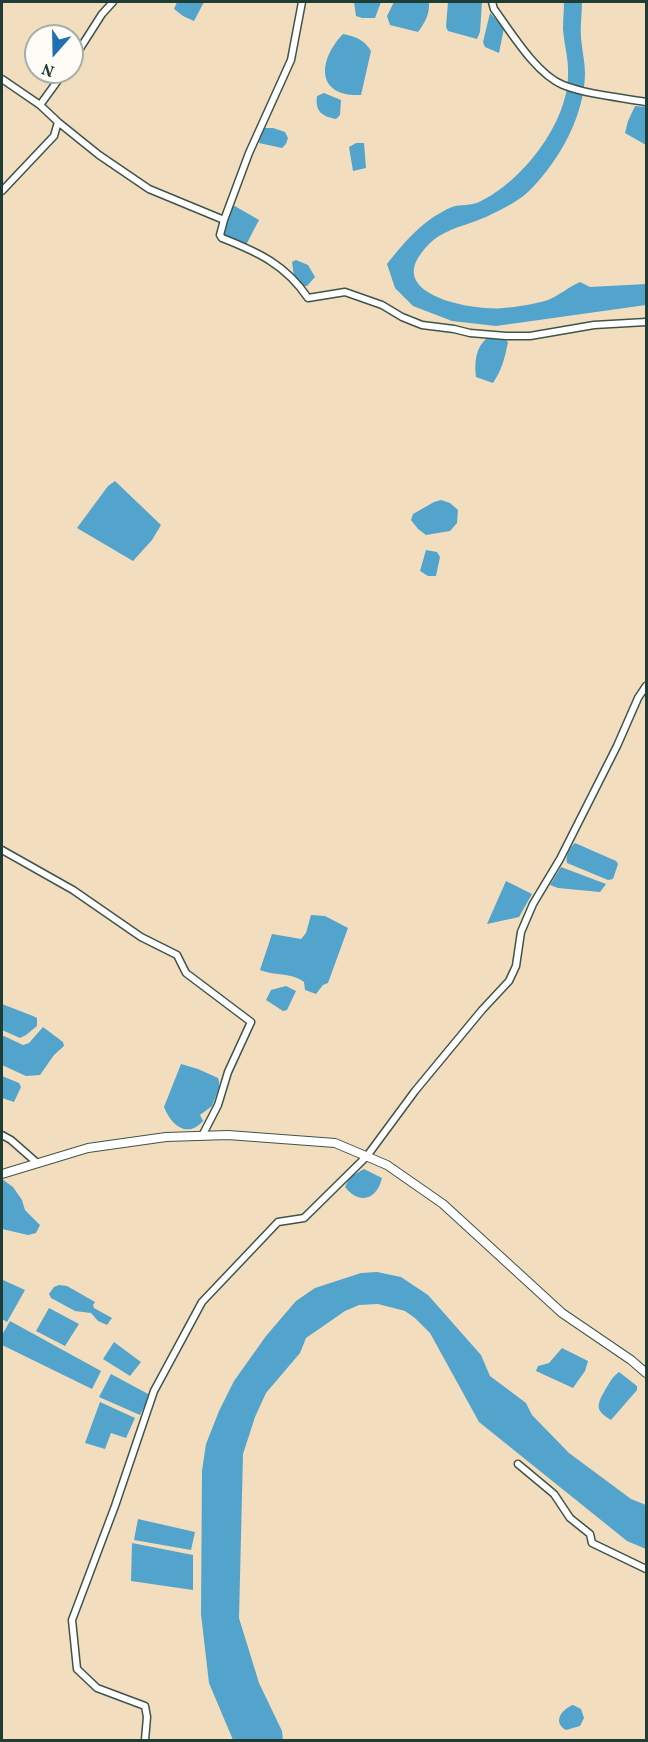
<!DOCTYPE html>
<style>
body{margin:0}
#map{position:relative;width:648px;height:1742px;overflow:hidden;background:#f2ddbe;font-family:Vollkorn,serif}
canvas{display:block}
.frame{position:absolute;inset:0;border:3px solid #1f3d34;pointer-events:none}
.north{position:absolute;left:24px;top:24px;width:60px;height:60px;box-sizing:border-box;background:#fdfcf7;border:2px solid #a4b0a9;border-radius:50%;rotate:200deg;font-size:16px;font-weight:700;line-height:24px;text-align:center;color:#1f3d34}
.north::after{content:'';display:block;margin:auto;width:21px;height:27px;background:#1f6fb2;clip-path:polygon(50% 0,100% 100%,50% 72%,0 100%)}
</style>
<div id="map">
<canvas width="648" height="1742"></canvas>
<div class="frame"></div>
<div class="north">N</div>
</div>
<script>
const ctx = document.querySelector('canvas').getContext('2d');
ctx.lineJoin = 'round';
function fillPath(path, color) { ctx.fillStyle = color; ctx.fill(path, 'evenodd'); }
function strokePath(path, color, width, dash) { ctx.strokeStyle = color; ctx.lineWidth = width; ctx.lineCap = dash ? 'butt' : 'round'; ctx.setLineDash(dash || []); ctx.stroke(path); }
fillPath(new Path2D(`
 M177,2H204L194,21L183,16L174,9Z
 M354,2H381L375,18H362L356,16Z
 M394,2H429C430,13 425,23 418,32L390,25L387,16Z
 M448,2H482L480,32L477,39L448,31L446,27Z
 M564,2H582C582,14 580,26 581,38C582,50 585,62 585,74C584,116 560,159 532,188C520,201 502,209 486,217C458,229 436,229 418,258C394,298 479,311 503,308C517,307 535,304 548,300C558,296 569,287 580,282L590,287L646,284V305L496,326L452,321L413,306L395,288L387,264C406,240 424,219 452,207C461,204 471,206 479,202C522,182 568,123 568,75C569,60 564,44 563,29C563,20 564,11 564,2Z
 M490,13L504,28L499,53L485,47L483,42Z
 M343,34C356,37 364,39 371,51L361,95C315,97 318,60 343,34Z
 M324,93L341,100L340,115L336,119C322,116 315,112 317,96Z
 M635,106L646,107V145L625,133L628,121Z
 M262,128H273L285,132L288,138L286,144L282,148L259,143Z
 M356,143H364L366,168L353,171L349,147Z
 M233,205L259,220L246,245L221,235Z
 M296,260L308,265L315,277L307,286H302L294,276L292,262Z
 M487,338H502L508,342C505,357 502,370 493,383L476,377C474,362 476,347 487,338Z
 M115,481L161,525L152,540L133,561L77,528L108,486Z
 M441,500L450,503L458,510L457,523L450,531L426,535L418,529L411,520L413,514L434,502Z
 M426,550L437,552L440,557L436,576H428L420,571Z
 M575,843L616,861L618,864L613,879L608,880L567,863C565,857 570,847 575,843Z
 M561,867L606,884L600,892L558,888L550,885Z
 M506,881L532,894L519,917L487,924Z
 M311,915L325,916L348,928L328,983L323,985L316,994L305,990L304,982C291,972 274,976 260,970L272,934L301,939L306,933Z
 M286,986L296,991L287,1010L283,1011L266,1000L271,990Z
 M2,1004L33,1016L37,1018V1026L26,1035L20,1038L2,1030Z
 M43,1027L63,1042L64,1046L54,1055L40,1075L26,1076L2,1065V1037L4,1036L23,1045L29,1043Z
 M181,1064L198,1069L218,1078L219,1082V1088L212,1106L200,1115L203,1121C187,1139 171,1125 164,1107Z
 M2,1076L19,1083L21,1087L14,1102L2,1098Z
 M364,1169L382,1178C377,1200 359,1205 345,1187L350,1177Z
 M2,1179L13,1187L22,1200L25,1210L40,1225L36,1233L28,1235L2,1229Z
 M377,1272L401,1277L428,1295L481,1355L490,1376L526,1403L532,1415L569,1453L631,1499L646,1505V1549L627,1541L479,1422L430,1333L415,1318L405,1311L378,1304L359,1305L345,1311L306,1338L300,1353L266,1393L255,1417L243,1454L239,1618L259,1683L282,1731L283,1740H233L209,1683L201,1614L202,1471L206,1444L219,1411L234,1381L266,1336L296,1301L315,1288L361,1273Z
 M3,1280L25,1290L7,1322L2,1319V1283Z
 M59,1285L67,1286L95,1302L93,1305L94,1308L112,1318L107,1325L98,1321L91,1313L75,1311L51,1298L49,1294L54,1287Z
 M49,1308L79,1324L65,1346L36,1331Z
 M10,1321L101,1371L92,1389L2,1345V1335Z
 M114,1342L141,1362L130,1376L103,1359Z
 M562,1348L588,1361L585,1371L573,1388L536,1371L538,1366L549,1363Z
 M619,1372L637,1386V1390L611,1420C596,1411 596,1406 604,1392C609,1384 611,1378 619,1372Z
 M111,1374L150,1395L140,1415L99,1397Z
 M100,1402L135,1418L126,1438L111,1433L105,1449L85,1443Z
 M138,1519L195,1532L191,1550L134,1540Z
 M132,1543L193,1555V1590L131,1581Z
 M573,1705L581,1709L584,1718L580,1726L566,1730C552,1722 562,1709 573,1705Z`), '#52a4cd');
const minor = new Path2D(`
 M492,2L494,9C511,32 536,74 563,85C589,95 619,97 646,102
 M72,61L102,14L113,2
 M2,79L40,105
 M58,122L99,155L149,189L224,220L249,153L291,60L302,2
 M2,191L54,136L58,122L40,105L64,72
 M224,220L220,235L222,238C258,252 286,265 308,298L345,292L382,305L402,317L422,325L454,329L470,333L506,336H530L594,325L646,322
 M2,850L73,890L141,937L177,955L186,973L251,1022L228,1072L218,1105L202,1136
 M2,1135L11,1140L36,1162
 M518,1464L554,1494L570,1518L590,1534L592,1543L646,1569
 M145,1740L147,1717L145,1706L97,1688L77,1669L72,1620L115,1506L154,1391L202,1302L278,1222L304,1218L367,1156L415,1091L482,1010L509,981L516,966L521,932L533,904L560,859L617,746L638,698L646,686`);
const tertiary = new Path2D(`
 M2,1174L88,1148L166,1137L228,1135L335,1143L387,1165L443,1204L562,1313L631,1360L646,1373`);
strokePath(minor, '#3f5549', 9);
strokePath(tertiary, '#3f5549', 10);
strokePath(minor, '#fff', 6);
strokePath(tertiary, '#fff', 8);
</script>
